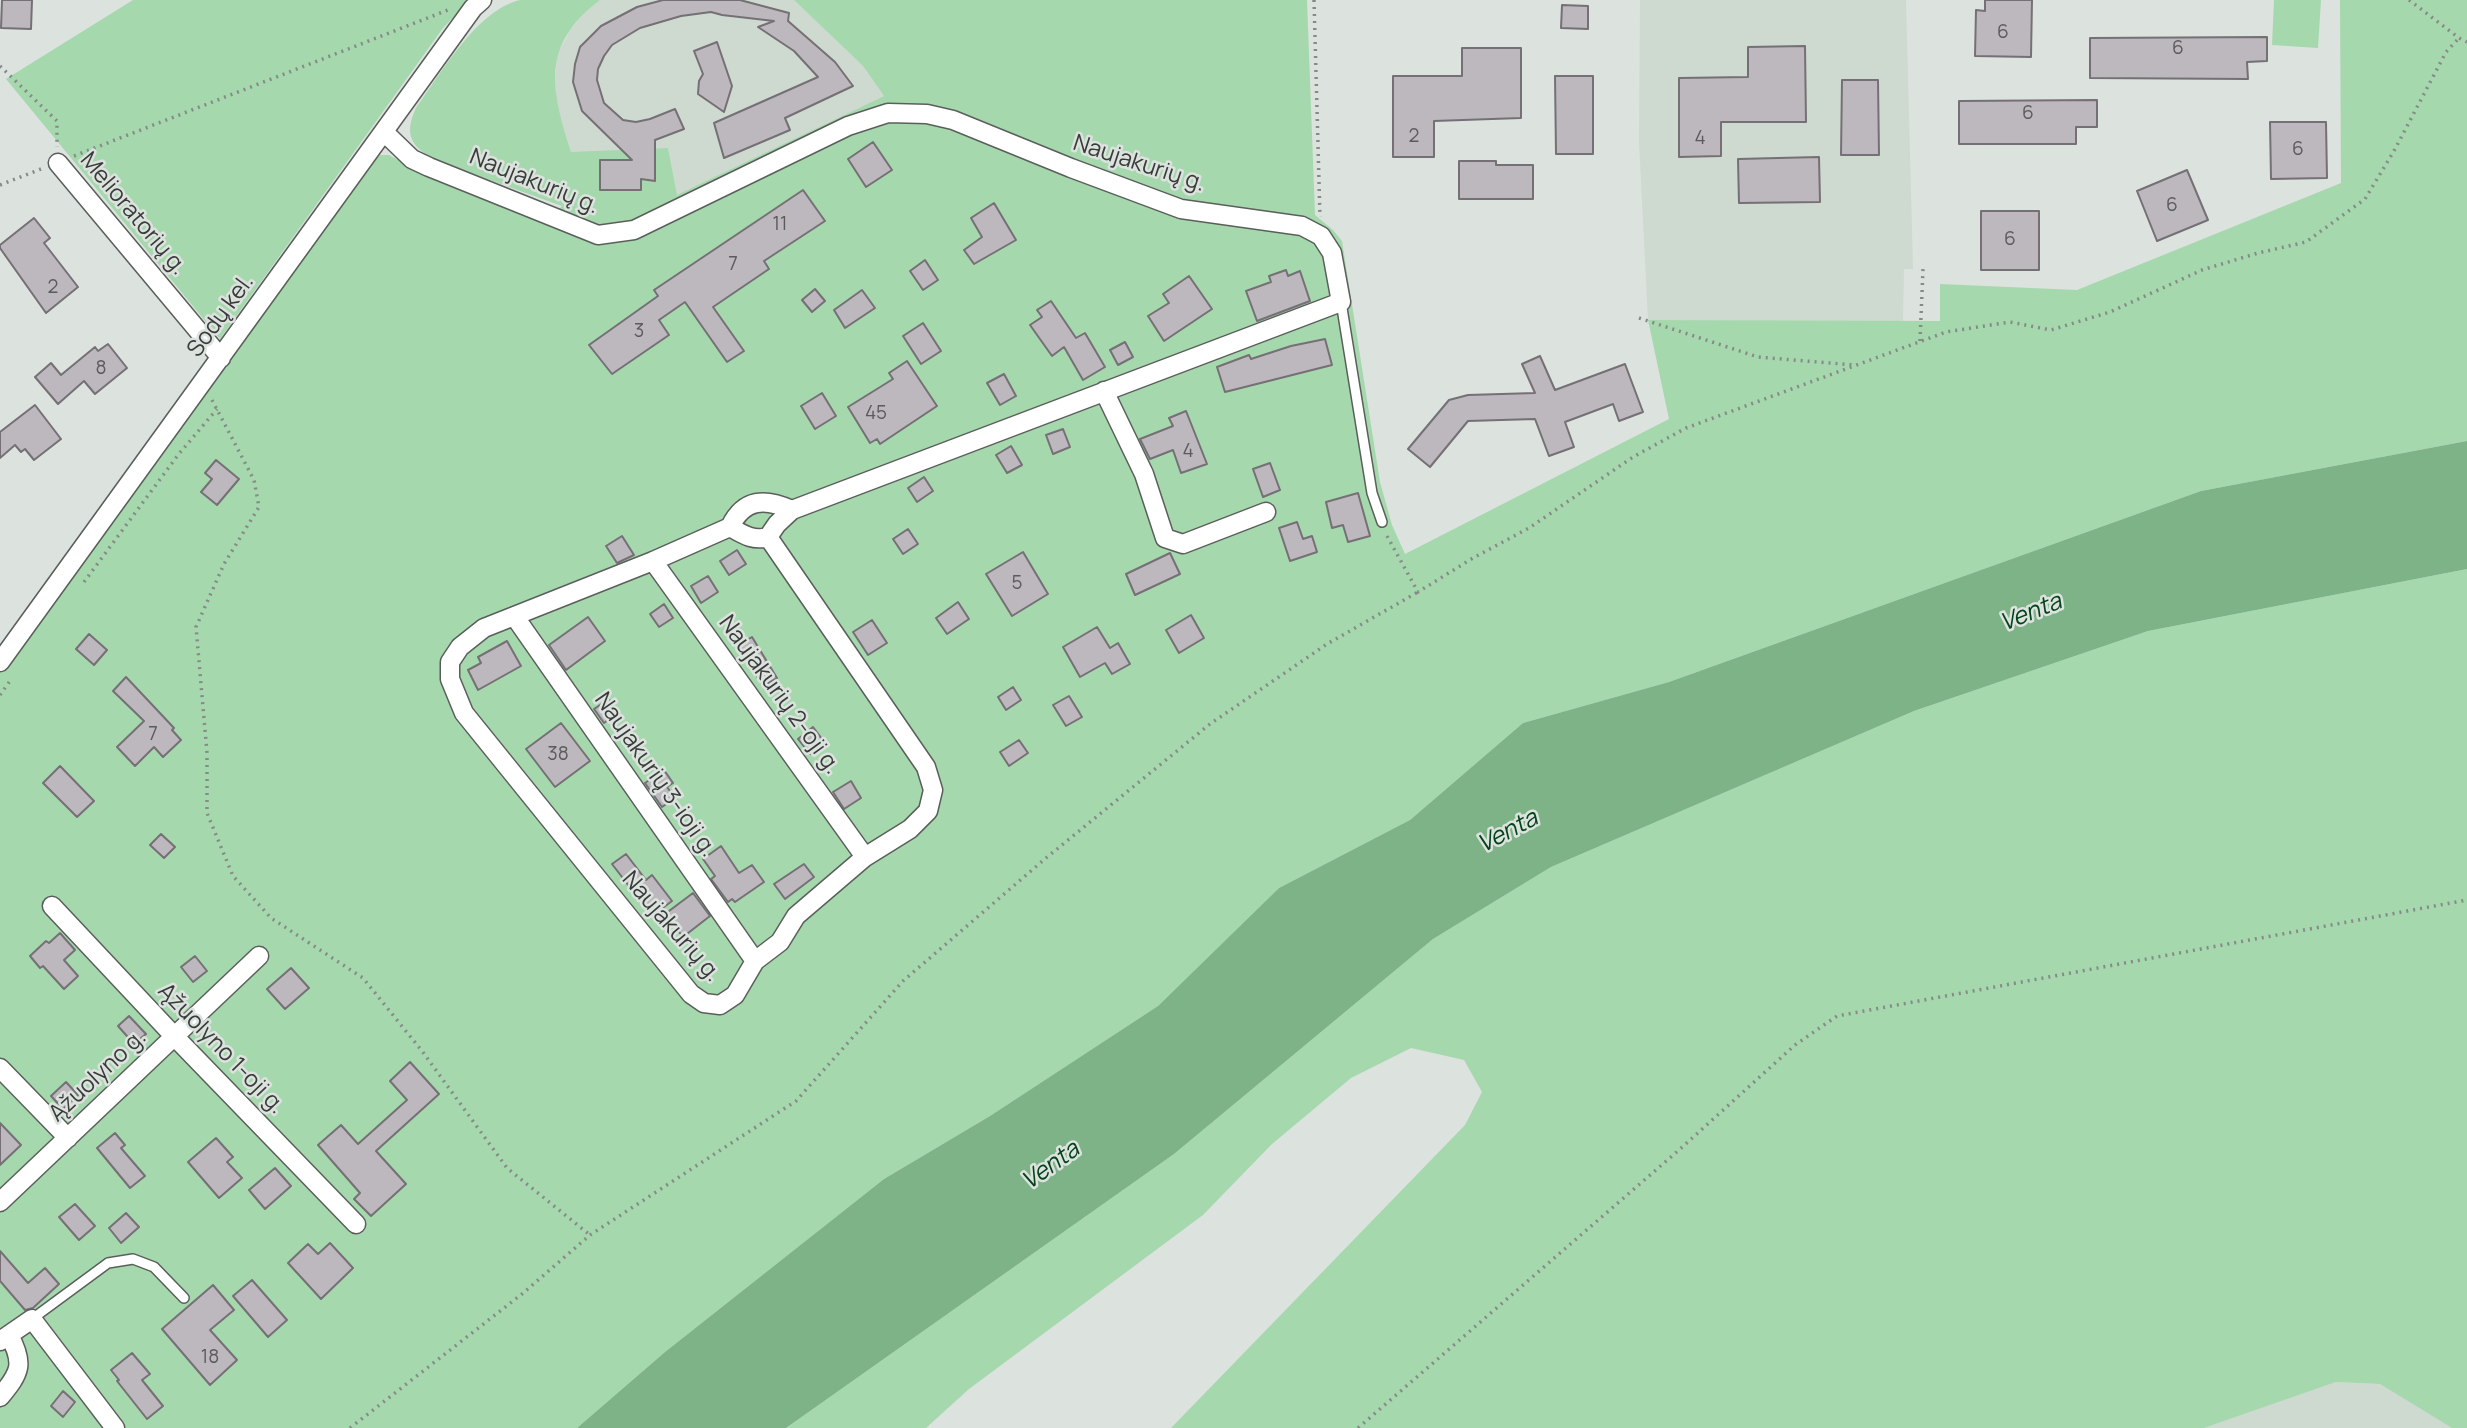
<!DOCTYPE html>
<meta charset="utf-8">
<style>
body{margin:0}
canvas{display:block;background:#dce2dd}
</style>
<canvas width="2467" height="1428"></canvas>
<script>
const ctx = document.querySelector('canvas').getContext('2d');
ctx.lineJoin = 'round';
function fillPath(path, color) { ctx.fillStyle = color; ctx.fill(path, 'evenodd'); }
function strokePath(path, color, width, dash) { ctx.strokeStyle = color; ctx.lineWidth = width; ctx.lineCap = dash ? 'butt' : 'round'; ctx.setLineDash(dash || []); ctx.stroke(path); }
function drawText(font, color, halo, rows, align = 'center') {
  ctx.font = font + ' Manrope,sans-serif'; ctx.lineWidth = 5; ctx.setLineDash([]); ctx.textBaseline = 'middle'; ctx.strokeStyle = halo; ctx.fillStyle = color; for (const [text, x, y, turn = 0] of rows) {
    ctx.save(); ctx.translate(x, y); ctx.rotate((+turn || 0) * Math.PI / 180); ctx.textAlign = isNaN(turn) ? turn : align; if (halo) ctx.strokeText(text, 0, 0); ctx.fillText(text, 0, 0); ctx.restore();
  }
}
fillPath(new Path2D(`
 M600,0H794L863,66L884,96L677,196L668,148L571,153L556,102L555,79L557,55L571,29L586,11Z
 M1640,0H1906L1913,269H1904L1903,322L1648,320L1639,142Z
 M2336,1382L2380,1384L2452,1428H2204Z`), '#cedacf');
fillPath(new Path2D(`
 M133,0H470L443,28L220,339L6,79Z
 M520,0H600C540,46 551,88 571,152L668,148L677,195L884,96L863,66L794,0H1307L1315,215L1333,230L1342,241L1380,482L1392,525L1405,554L1669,419L1648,320L1940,321V284L2077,290L2341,183L2340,0H2467V441L2201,491L1669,682L1523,723L1410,820L1279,888L1158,1006L990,1116L884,1179L665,1352L577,1428H0V673L374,160L380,155H389L436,181L527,211L548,221L562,206L437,161C412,147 403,136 416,108C441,73 477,10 520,0Z
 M2274,0H2321L2318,48L2272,45Z
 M2467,569V1428H2452L2380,1384L2336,1382L2204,1428H1171L1465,1125L1482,1092L1464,1060L1411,1048L1351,1078L1272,1144L1203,1215L969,1389L926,1428H786L1174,1154L1433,939L1551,867L1914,711L2148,631Z`), '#a6d8ae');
fillPath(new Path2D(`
 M2467,441V569L2148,631L1914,711L1551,867L1433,939L1174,1154L786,1428H577L665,1352L884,1179L990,1116L1158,1006L1279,888L1410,820L1523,723L1669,682L2201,491Z`), '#7eb287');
const building = new Path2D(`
 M2,0H32L31,29L1,28Z
 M663,0H740L789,13L788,21L835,62L853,86L785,118L790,130L724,158L714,123L818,77L794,51L758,27L774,21L722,15L711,12L681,16L640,28L612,45L604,56L598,69L597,80L604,103L623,120L636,122L650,119L675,109L684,129L655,140V181L641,179V190H600V160H632L582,111L573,82L575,64L580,47L601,26L637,7Z
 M1985,0H2032L2031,57L1975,56L1976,10L1985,11Z
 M1562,5L1588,6V29L1561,28Z
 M2267,37V61L2247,62L2248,79L2090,78V38Z
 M717,42L732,86L724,112L698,94L699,81L703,74L694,51Z
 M1805,46L1806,122H1721V156L1679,157V78L1748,77V47Z
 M1462,48H1521V118L1434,121V157H1393V76H1462Z
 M1555,76H1593V154H1556Z
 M1842,80H1878L1879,155H1841Z
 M2097,100V127H2076V144H1959V101Z
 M2270,122H2326L2327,178L2271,179Z
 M873,142L892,170L866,187L848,159Z
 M1819,157L1820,202L1739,203L1738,159Z
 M1459,161H1496V165H1533V199H1459Z
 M2187,170L2208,220L2157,241L2137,191Z
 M803,190L825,221L764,261L769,269L713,307L744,351L727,362L685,302L659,320L669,335L612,374L589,345L658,296L654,290Z
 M994,203L1016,240L974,264L964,250L982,237L971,218Z
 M1981,211H2039V270H1981Z
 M34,218L50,238L44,243L78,287L46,313L0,248V245Z
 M925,260L938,280L923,290L910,271Z
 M1286,270L1288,276L1300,271L1310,301L1257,321L1246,291L1271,282L1269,276Z
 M1189,276L1212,309L1164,341L1148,316L1169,303L1163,294Z
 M815,289L825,301L812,312L802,300Z
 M862,290L875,308L845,328L834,310Z
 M1051,301L1076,338L1085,333L1105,367L1083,380L1064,347L1052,356L1030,325L1042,317L1037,310Z
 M923,323L941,351L921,364L903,336Z
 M1325,339L1332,365L1225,392L1217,367L1249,355L1251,359L1291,346Z
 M1125,342L1133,357L1118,365L1110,350Z
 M108,344L127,368L95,394L84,381L58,404L35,377L51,363L61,375L95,347L98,351Z
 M1540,356L1555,390L1625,364L1643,412L1619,421L1613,404L1565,422L1574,447L1549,456L1535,419L1468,421L1430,467L1408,449L1449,400L1468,395L1535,393L1522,364Z
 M907,361L937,406L880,444L877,439L870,443L848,407L893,379L889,373Z
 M1004,374L1016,396L1000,405L987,383Z
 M822,393L836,416L815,429L801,406Z
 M35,405L61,439L34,460L25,449L21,452L15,445L0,458V432Z
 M1186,411L1207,464L1181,473L1173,450L1150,459L1140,439L1173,426L1169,418Z
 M1063,429L1070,447L1053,454L1046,435Z
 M1011,446L1022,465L1007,473L996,455Z
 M216,460L239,479L217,505L201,492L212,479L205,473Z
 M1270,463L1280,490L1263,497L1253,469Z
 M924,477L933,491L917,502L908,488Z
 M1358,493L1370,536L1348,542L1343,525L1332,528L1326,502Z
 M1297,522L1303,539L1312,536L1317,552L1290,561L1279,528Z
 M908,529L918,544L903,554L893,539Z
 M622,536L634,555L617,563L606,546Z
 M737,550L746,564L729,575L720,561Z
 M1023,552L1048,594L1012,616L986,574Z
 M1170,553L1180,574L1135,595L1126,574Z
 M708,576L718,592L701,603L691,586Z
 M958,602L969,619L947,634L936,618Z
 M664,604L673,618L659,627L650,614Z
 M1191,615L1204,638L1179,653L1166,630Z
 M588,617L605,641L566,670L549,645Z
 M872,620L887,643L868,655L853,632Z
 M1097,627L1110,648L1118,643L1130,664L1112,674L1105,663L1080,677L1063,647Z
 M89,634L107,650L94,665L76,649Z
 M752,637L777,678L763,686L738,645Z
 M507,641L521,666L478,690L468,670L481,663L478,657Z
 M126,677L174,728L172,730L181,740L163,757L154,747L135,766L117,747L144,721L113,691Z
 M1013,687L1021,700L1006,710L998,697Z
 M1069,696L1082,717L1066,726L1053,705Z
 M609,699L618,713L604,723L594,709Z
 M561,723L590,761L555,787L526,749Z
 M813,727L825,743L810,754L798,739Z
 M1019,740L1028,753L1009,766L1000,752Z
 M60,766L94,801L77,817L43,783Z
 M664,770L673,783L667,787L675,798L662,807L645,783Z
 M851,781L861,798L844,809L833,792Z
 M161,834L175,847L164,858L150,845Z
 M721,846L739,873L752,865L764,882L735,902L732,899L728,902L711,879L715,876L703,859Z
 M626,854L646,880L652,875L672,901L652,916L612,864Z
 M804,864L814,877L785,899L774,884Z
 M693,893L710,916L683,937L665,914Z
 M60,933L75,950L64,960L78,976L64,989L43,966L40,968L30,956L46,941L49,943Z
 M195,956L207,971L193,982L181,967Z
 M291,968L309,988L285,1009L267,989Z
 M129,1016L146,1034L134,1044L118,1026Z
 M410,1062L439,1094L376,1151L406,1184L371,1216L354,1199L360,1193L318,1145L341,1125L358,1144L407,1100L390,1081Z
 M66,1082L78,1095L63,1109L51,1096Z
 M0,1123L21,1145L0,1165Z
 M115,1133L125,1145L121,1148L145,1176L130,1188L97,1148Z
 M216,1138L233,1157L227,1162L242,1178L219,1198L188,1162Z
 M275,1168L291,1186L265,1209L249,1190Z
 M75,1204L95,1226L79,1240L59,1217Z
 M126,1213L139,1227L121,1243L109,1228Z
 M330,1243L353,1268L321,1299L288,1263L308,1244L318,1254Z
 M0,1251L28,1283L45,1268L59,1284L33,1308L25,1310L0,1281Z
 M252,1280L287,1320L268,1337L233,1296Z
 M213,1285L234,1310L210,1330L237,1360L210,1385L162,1329Z
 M132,1353L150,1374L142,1380L163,1406L147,1419L117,1381L119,1380L111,1370Z
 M63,1391L75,1402L63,1417L51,1406Z`);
fillPath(building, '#bdb8bd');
strokePath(building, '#757075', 2);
const lane = new Path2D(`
 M1341,302L1372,493L1382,522
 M32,1319L108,1263L133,1259L154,1267L184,1298`);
const street = new Path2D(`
 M384,132L412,159L429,167L598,235L634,230L848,126L888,113L927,114L953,120L1071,168L1181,209L1302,226L1321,236L1332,253L1341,302L792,510C765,498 744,498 730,527L653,561L484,628L460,647L450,662V679L464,713L691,994L704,1003L720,1005L735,995L755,961L780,942L796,916L865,857L910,829L928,811L933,790L926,767L768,537L777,524L792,510
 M58,163L221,358
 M1104,391L1144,474L1165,538L1183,544L1266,512
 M730,527C744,535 753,541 768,537
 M653,561L865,857
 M515,617L755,961
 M0,662L473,8L482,0
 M52,906L175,1037L356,1224
 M0,1068L68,1138
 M0,1202L259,956
 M0,1341L32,1319L115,1428
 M0,1397C20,1373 25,1364 9,1335`);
strokePath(lane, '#5a5f5b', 12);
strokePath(street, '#5a5f5b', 21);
strokePath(new Path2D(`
 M1314,0L1320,217
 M2409,0L2459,38L2467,42
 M0,66L57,121V147
 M74,156L448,10
 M0,185L41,169
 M1639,318L1758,357L1854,365
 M1920,341L1923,269
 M212,400L254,480L259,507L224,564L196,627L207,753V813L233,876L271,918L363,978L422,1051L507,1168L590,1235
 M1387,536L1418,592L1473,558L1529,528L1633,457L1686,428L1946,332L2010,322L2051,330L2110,312L2202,270L2258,253L2306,242L2365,199L2394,151L2446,52L2459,38
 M84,582L178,455L217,409
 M0,695L12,678
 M350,1428L522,1294L590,1235L796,1101L903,981L1046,858L1210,724L1327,644L1418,592
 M1358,1428L1679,1150L1795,1045L1837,1016L2467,900`), '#868b87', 3.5, [2, 5]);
strokePath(lane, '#fff', 9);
strokePath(street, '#fff', 18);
drawText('19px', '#5a5b5b', null, [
 ["6",2003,33],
 ["6",2178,49],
 ["6",2028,114],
 ["2",1414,137],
 ["4",1700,139],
 ["6",2298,150],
 ["6",2172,206],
 ["11",780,225],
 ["6",2010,240],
 ["7",733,265],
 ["2",53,288],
 ["3",639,332],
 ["8",101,369],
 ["45",876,414],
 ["4",1188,452],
 ["5",1017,584],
 ["7",153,735],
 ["38",558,755],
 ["18",210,1358]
]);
drawText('23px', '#393c3a', '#dce2dd', [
 ["Naujakurių g.",1139,164,18],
 ["Naujakurių g.",534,182,22],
 ["Melioratorių g.",133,214,50],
 ["Sodų kel.",221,316,-54],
 ["Naujakurių 2-oji g.",779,695,54],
 ["Naujakurių 3-ioji g.",655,775,55],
 ["Naujakurių g.",671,927,49],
 ["Ąžuolyno 1-oji g.",221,1049,46],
 ["Ąžuolyno g.",98,1076,-43]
]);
drawText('italic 24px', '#04431a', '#dce2dd', [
 ["Venta",2031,613,-22],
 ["Venta",1508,832,-28],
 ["Venta",1051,1166,-36]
]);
</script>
